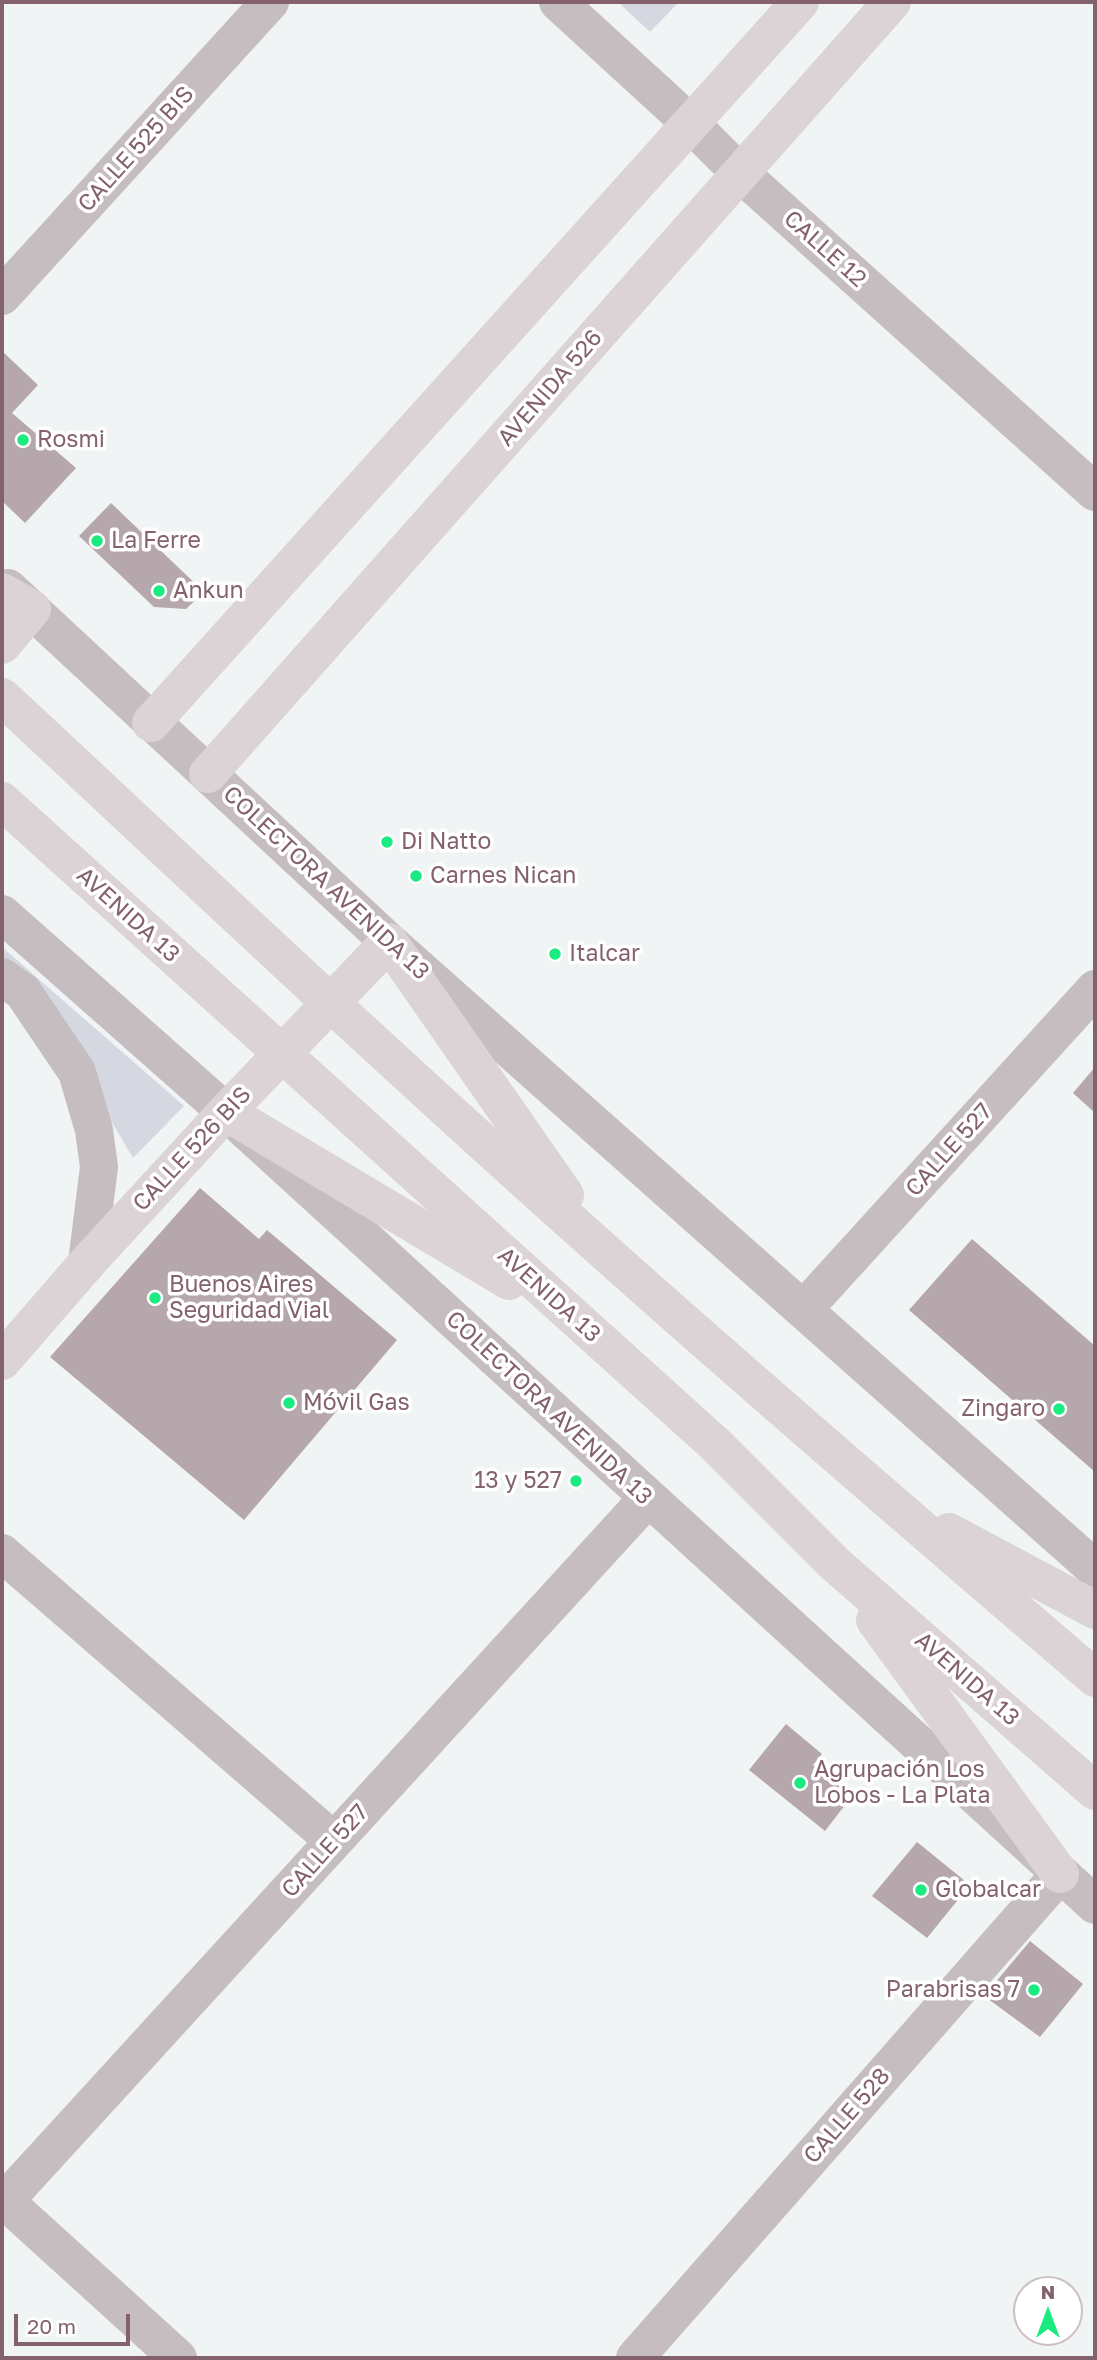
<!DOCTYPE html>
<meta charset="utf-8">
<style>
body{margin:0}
#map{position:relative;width:1097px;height:2360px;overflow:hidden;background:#f0f4f5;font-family:"Golos Text",sans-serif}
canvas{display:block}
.frame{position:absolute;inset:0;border:4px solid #83626c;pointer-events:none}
.north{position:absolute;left:1013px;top:2276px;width:70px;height:70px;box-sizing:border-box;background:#fff;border:2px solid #cdc0c4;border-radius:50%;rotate:0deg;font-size:19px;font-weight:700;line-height:28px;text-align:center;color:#83626c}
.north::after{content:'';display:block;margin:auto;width:24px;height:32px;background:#1aeb81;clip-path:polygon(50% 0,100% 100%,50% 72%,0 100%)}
.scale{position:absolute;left:14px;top:2314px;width:116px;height:32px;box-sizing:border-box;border:4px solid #83626c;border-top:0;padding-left:9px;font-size:21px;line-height:24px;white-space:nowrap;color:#83626c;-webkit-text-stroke:5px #fff;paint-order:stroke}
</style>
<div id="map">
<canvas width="1097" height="2360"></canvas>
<div class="frame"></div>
<div class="north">N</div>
<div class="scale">20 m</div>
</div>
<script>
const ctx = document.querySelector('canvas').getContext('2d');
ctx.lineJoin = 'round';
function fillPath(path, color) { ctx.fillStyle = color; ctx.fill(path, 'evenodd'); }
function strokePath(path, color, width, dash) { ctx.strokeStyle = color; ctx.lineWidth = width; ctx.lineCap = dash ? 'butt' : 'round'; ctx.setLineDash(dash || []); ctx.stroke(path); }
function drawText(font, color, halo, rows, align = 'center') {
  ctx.font = font + ' "Golos Text",sans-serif'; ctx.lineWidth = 7; ctx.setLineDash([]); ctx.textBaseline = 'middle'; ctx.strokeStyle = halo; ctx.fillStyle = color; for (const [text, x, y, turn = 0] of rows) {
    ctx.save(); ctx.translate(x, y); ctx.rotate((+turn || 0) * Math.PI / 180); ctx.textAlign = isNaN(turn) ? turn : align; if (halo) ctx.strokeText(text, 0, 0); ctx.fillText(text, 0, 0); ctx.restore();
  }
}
fillPath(new Path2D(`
 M618,2H679L650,32Z
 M2,947L184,1106L133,1158L36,993L2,961Z`), '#d6d8e1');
fillPath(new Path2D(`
 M2,351L38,385L12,413L76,468L25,523L2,501Z
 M111,503L204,592L186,609L154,607L79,536Z
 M1095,1067V1113L1073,1093Z
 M200,1188L259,1239L267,1230L397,1340L244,1520L50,1357Z
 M972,1239L1095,1346V1472L909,1310Z
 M786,1724L822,1754L813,1765L852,1796L825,1831L749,1770Z
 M917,1842L970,1885L927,1938L872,1896Z
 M1030,1941L1083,1984L1040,2037L984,1996Z`), '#b5a7ac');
strokePath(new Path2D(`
 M558,2L691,124L740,173L1095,492
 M2,296L270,2
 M8,588L389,942L1095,1569
 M2,914L226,1112L1095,1905
 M2,977L23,992L77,1072L94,1130L99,1167L87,1263
 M803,1310L1095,989
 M2,1553L334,1841
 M5,2201L178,2358
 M2,2204L648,1498
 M635,2358L1060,1874`), '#c6bdc0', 38);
strokePath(new Path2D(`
 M2,592L32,609L2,645
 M2,697C202,883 401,1071 605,1252C766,1396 931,1537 1095,1678
 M151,723L800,2
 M208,774L892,2
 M2,801L716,1445L835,1564L1095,1791
 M226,1112L509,1281
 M2,1361L87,1263L226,1112L389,942L565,1195
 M949,1532L1095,1610
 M875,1620L1060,1874`), '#dcd3d6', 38);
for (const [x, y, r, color] of [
 [23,440,7,"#1aeb81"],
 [97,541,7,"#1aeb81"],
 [159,591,7,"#1aeb81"],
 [387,842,7,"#1aeb81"],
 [416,876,7,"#1aeb81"],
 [555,954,7,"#1aeb81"],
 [155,1298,7,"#1aeb81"],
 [289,1403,7,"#1aeb81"],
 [1059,1409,7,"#1aeb81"],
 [576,1481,7,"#1aeb81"],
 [800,1783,7,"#1aeb81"],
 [921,1890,7,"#1aeb81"],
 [1034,1990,7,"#1aeb81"]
]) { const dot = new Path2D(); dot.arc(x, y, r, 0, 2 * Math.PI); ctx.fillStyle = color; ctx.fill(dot); strokePath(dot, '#fff', 2.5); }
drawText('23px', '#83626c', '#fff', [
 ["CALLE 525 BIS",136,149,-48],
 ["CALLE 12",825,249,42],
 ["AVENIDA 526",550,388,-49],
 ["COLECTORA AVENIDA 13",326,883,43],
 ["AVENIDA 13",128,915,42],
 ["CALLE 526 BIS",192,1149,-47],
 ["CALLE 527",949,1150,-48],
 ["AVENIDA 13",549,1295,42],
 ["COLECTORA AVENIDA 13",549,1408,43],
 ["AVENIDA 13",967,1679,41],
 ["CALLE 527",325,1851,-48],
 ["CALLE 528",847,2116,-49]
]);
drawText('23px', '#83626c', '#fff', [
 ["Rosmi",37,440],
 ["La Ferre",111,541],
 ["Ankun",173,591],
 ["Di Natto",401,842],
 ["Carnes Nican",430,876],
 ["Italcar",569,954],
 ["Buenos Aires",169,1285],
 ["Seguridad Vial",169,1311],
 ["Móvil Gas",303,1403],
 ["Zingaro",1045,1409,"right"],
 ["13 y 527",562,1481,"right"],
 ["Agrupación Los",814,1770],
 ["Lobos - La Plata",814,1796],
 ["Globalcar",935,1890],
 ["Parabrisas 7",1020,1990,"right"]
], 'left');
</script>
